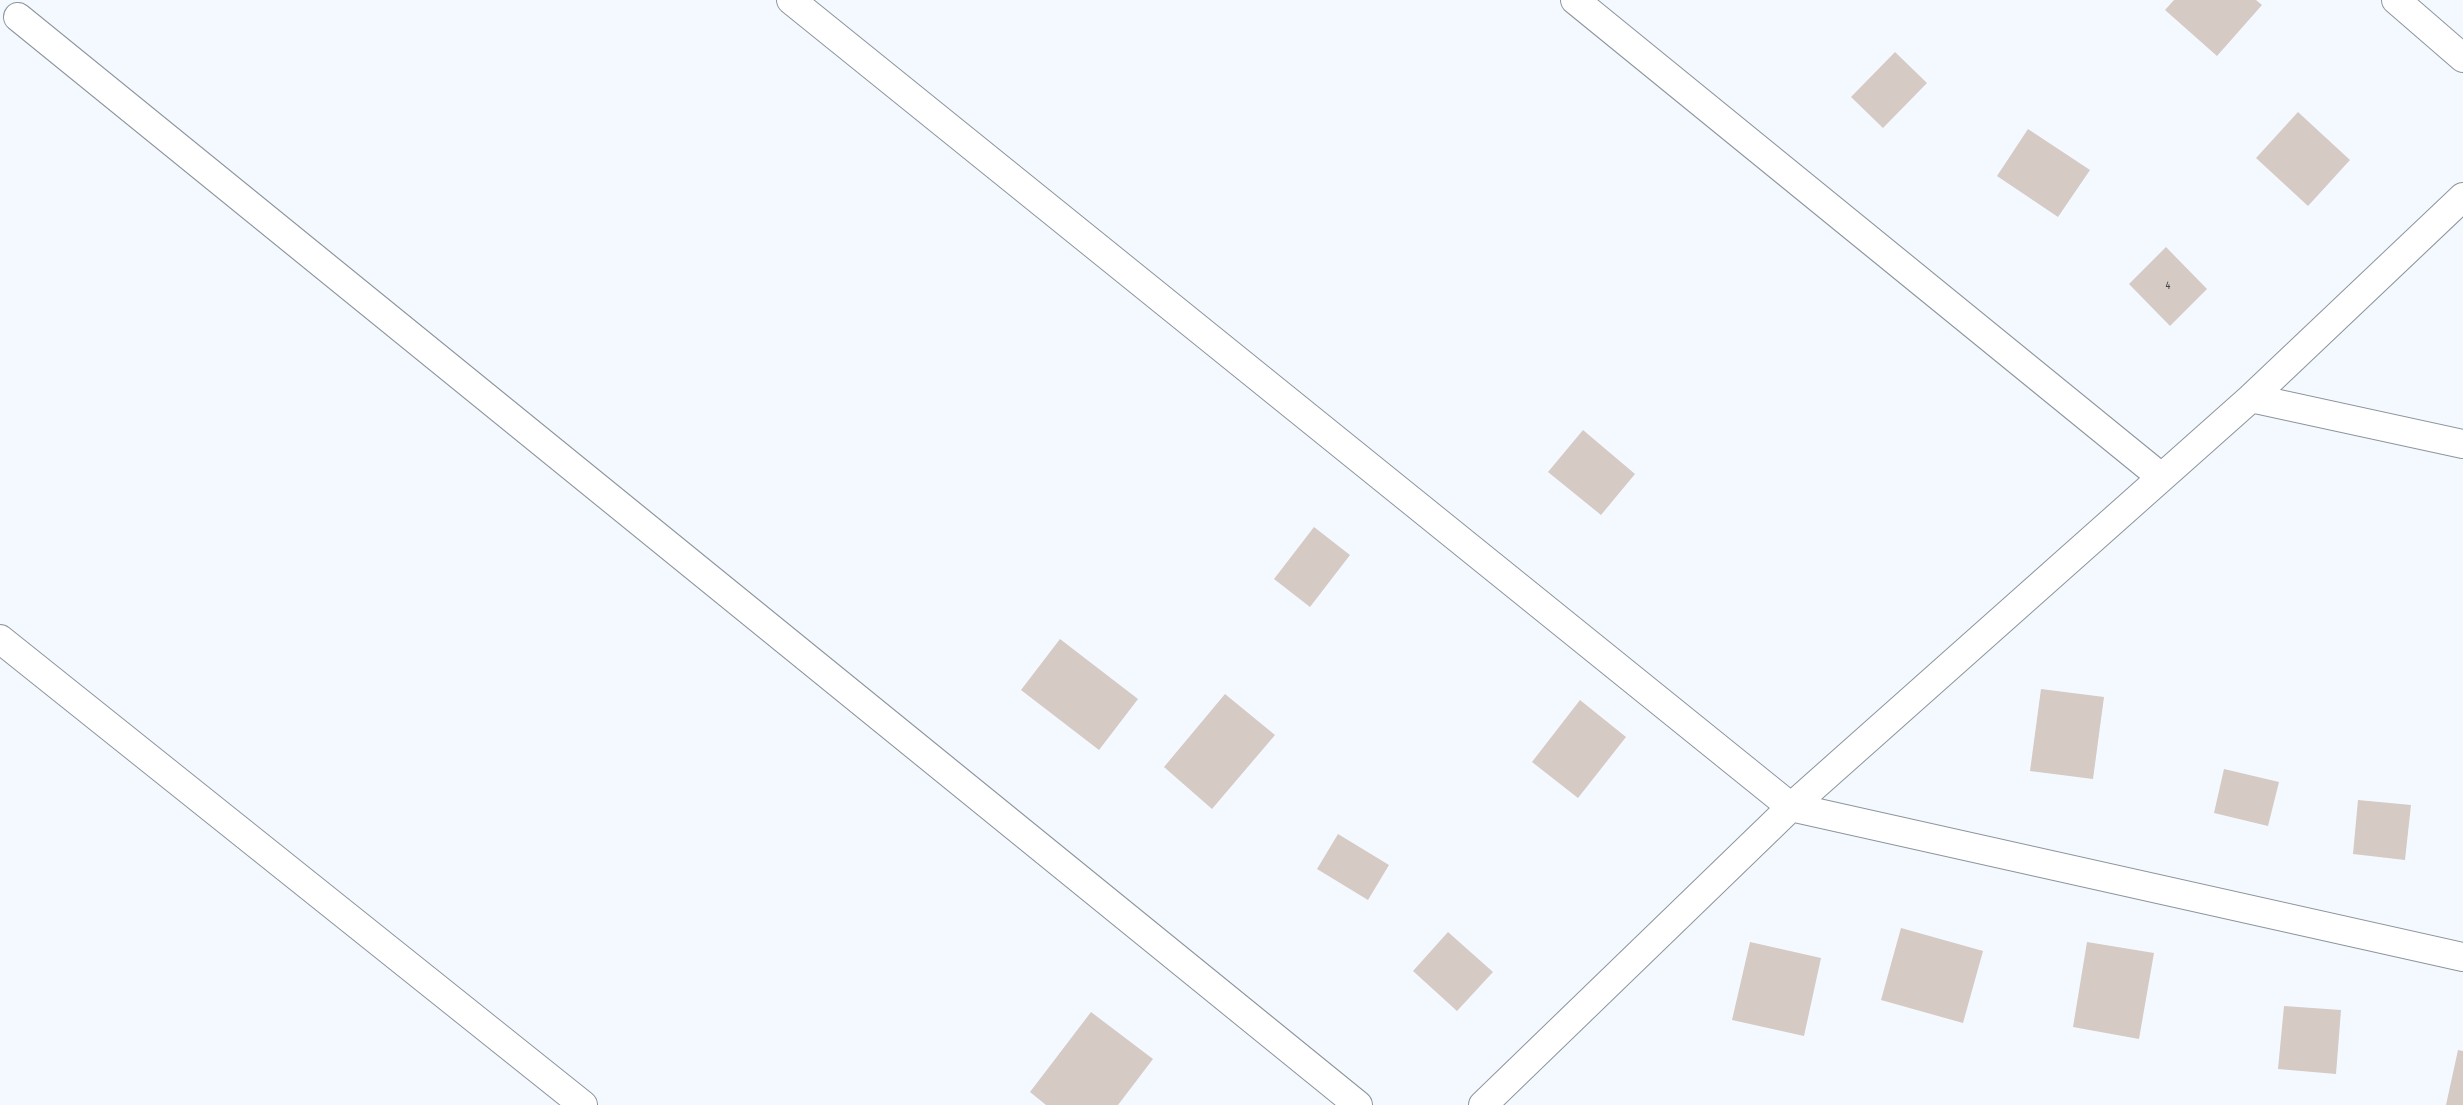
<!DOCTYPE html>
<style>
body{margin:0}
canvas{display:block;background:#f4f9ff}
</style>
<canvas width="2463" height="1105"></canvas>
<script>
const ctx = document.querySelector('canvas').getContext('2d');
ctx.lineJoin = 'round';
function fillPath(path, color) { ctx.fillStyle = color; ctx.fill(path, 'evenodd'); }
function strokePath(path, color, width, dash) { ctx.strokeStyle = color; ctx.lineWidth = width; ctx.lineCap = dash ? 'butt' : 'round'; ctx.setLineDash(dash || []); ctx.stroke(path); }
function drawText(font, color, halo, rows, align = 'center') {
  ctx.font = font + ' "Fira Sans Condensed",sans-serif'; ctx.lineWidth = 4; ctx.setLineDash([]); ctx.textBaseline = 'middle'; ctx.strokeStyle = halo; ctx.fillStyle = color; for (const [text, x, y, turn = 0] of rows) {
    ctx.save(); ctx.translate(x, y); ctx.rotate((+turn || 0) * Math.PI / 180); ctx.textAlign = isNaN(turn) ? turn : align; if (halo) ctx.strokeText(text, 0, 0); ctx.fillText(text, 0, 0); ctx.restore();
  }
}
fillPath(new Path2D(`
 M2174,0H2256L2262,5L2217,56L2165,10Z
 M1895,52L1927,83L1883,128L1851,97Z
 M2298,112L2350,160L2308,206L2256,158Z
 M2028,129L2090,170L2058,217L1997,176Z
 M2166,247L2207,289L2170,326L2129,284Z
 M1583,430L1635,474L1601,515L1548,472Z
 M1314,527L1350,555L1310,607L1274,579Z
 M1060,639L1138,699L1099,750L1021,690Z
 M2041,689L2104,697L2093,779L2030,771Z
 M1225,694L1275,735L1212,809L1164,767Z
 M1580,700L1626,737L1578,798L1532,762Z
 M2224,769L2279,782L2268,826L2214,813Z
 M2358,800L2411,805L2405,860L2353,854Z
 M1338,834L1389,865L1368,900L1317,869Z
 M1901,928L1983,951L1963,1023L1881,1000Z
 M1448,932L1493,972L1457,1011L1413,971Z
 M1750,942L1821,958L1804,1036L1732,1020Z
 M2087,942L2154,953L2139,1039L2073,1027Z
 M2284,1006L2341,1010L2336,1074L2278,1069Z
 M1091,1012L1153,1059L1118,1105H1046L1030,1092Z
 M2458,1050L2463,1051V1105H2446Z`), '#d5cac4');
const minor = new Path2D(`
 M791,0L1791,807L2463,957
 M1575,0L2161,477
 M2396,0L2463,58
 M18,17L1358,1105
 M2251,398L2463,444
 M0,639L583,1105
 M1483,1105L1791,807L2251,398L2463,197`);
strokePath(minor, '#8d959d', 30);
strokePath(minor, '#fff', 28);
drawText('10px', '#434242', null, [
 ["4",2168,286]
]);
</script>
